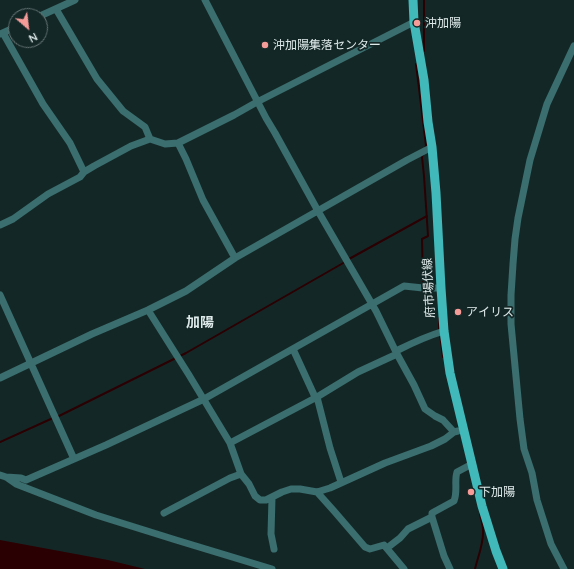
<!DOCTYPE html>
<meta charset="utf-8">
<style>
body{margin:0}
#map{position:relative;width:574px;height:569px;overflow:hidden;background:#142727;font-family:Quicksand,sans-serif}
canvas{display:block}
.north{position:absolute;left:8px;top:8px;width:40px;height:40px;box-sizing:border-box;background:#142727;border:1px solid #657575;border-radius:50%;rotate:152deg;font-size:11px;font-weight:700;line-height:16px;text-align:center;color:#deeae9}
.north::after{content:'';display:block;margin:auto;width:14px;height:18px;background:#f59b98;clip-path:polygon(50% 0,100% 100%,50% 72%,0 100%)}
</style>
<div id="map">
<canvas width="574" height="569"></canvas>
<div class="north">N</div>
</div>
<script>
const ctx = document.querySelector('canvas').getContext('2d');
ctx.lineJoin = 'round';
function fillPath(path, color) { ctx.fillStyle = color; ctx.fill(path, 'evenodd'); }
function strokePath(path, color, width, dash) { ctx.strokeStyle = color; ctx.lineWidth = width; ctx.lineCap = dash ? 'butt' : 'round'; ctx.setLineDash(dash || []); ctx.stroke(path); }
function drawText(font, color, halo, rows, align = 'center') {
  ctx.font = font + ' Quicksand,"Noto Sans JP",sans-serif'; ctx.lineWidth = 3.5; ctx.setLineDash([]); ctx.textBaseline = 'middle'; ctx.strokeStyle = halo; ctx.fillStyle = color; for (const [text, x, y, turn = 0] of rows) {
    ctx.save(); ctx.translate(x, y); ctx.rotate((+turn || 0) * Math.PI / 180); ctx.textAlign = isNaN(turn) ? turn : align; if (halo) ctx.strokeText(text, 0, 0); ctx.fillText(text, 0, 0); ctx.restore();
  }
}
fillPath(new Path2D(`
 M0,540L108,560L145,569H0Z`), '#2b0003');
strokePath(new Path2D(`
 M424,0V51
 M416,64L426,146L425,148
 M423,154L422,157L424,176L428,236L422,239L423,284L426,286
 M349,259L427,216
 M439,318V330
 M440,334L443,357
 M57,417L186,353L345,262
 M0,442L53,418
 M475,569C478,556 484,543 483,530C483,525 481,519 480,514`), '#2b0003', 2);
strokePath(new Path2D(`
 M205,0L266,118L275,133L318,211L376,311L397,354L414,385L425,409L435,416L443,420L454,432
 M56,9L97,79L123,111L145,127L150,139
 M40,16L75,0
 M3,33L43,104L70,143L84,172
 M0,34L16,27
 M178,143L186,159L203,200L235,258
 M0,225L13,219L48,194L80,177L84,172L94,166L131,146L150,139L165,144L178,143L234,115L257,102L414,22
 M0,295L74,459
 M148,310L189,375L230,443L241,474L249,484L255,496L260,500H266L282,492L291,489H300L317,492L330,488L385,463L431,446L445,439L454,432L458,431
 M293,349L315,397
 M396,351C412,343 427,336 444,331
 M0,378L92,334L148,310L186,291L235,258L407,160L432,147
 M317,397L330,448L341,482
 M230,443L317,397L358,372L397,354
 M0,475L6,477L16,484L96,515L176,540L272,569
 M6,477L21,478L26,480L106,445L204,399L404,286L423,288H441
 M317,492L334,511L365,547L370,549L384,545L404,569
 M272,498L271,534L274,549
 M164,513L230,478L241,474
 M432,517L444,556L450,569
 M387,548L400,538L408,529L432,517V513L454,501C458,491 454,481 457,472L472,464
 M564,569L551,544L537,500L532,473L524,449L520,419L511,324V295L513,264L515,239L518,218L530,160L547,104L574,46`), '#3b6e6e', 7);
strokePath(new Path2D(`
 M413,0L414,22L424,80L428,122L432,147L436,193L441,288L444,331L450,373L482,506L496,551L503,569`), '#41b8b9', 9);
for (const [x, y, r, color] of [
 [417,23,4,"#f59b98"],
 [265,45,4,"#f59b98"],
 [458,312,4,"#f59b98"],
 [471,492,4,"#f59b98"]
]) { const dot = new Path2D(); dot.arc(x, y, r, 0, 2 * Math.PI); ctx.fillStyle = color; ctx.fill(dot); strokePath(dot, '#142727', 1.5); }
drawText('12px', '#deeae9', '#142727', [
 ["沖加陽",425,23],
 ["沖加陽集落センター",273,45],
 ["アイリス",466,312],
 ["下加陽",479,492]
], 'left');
drawText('12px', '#deeae9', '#142727', [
 ["府市場伏線",429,288,-93]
]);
drawText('bold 14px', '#deeae9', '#142727', [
 ["加陽",200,323]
]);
</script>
